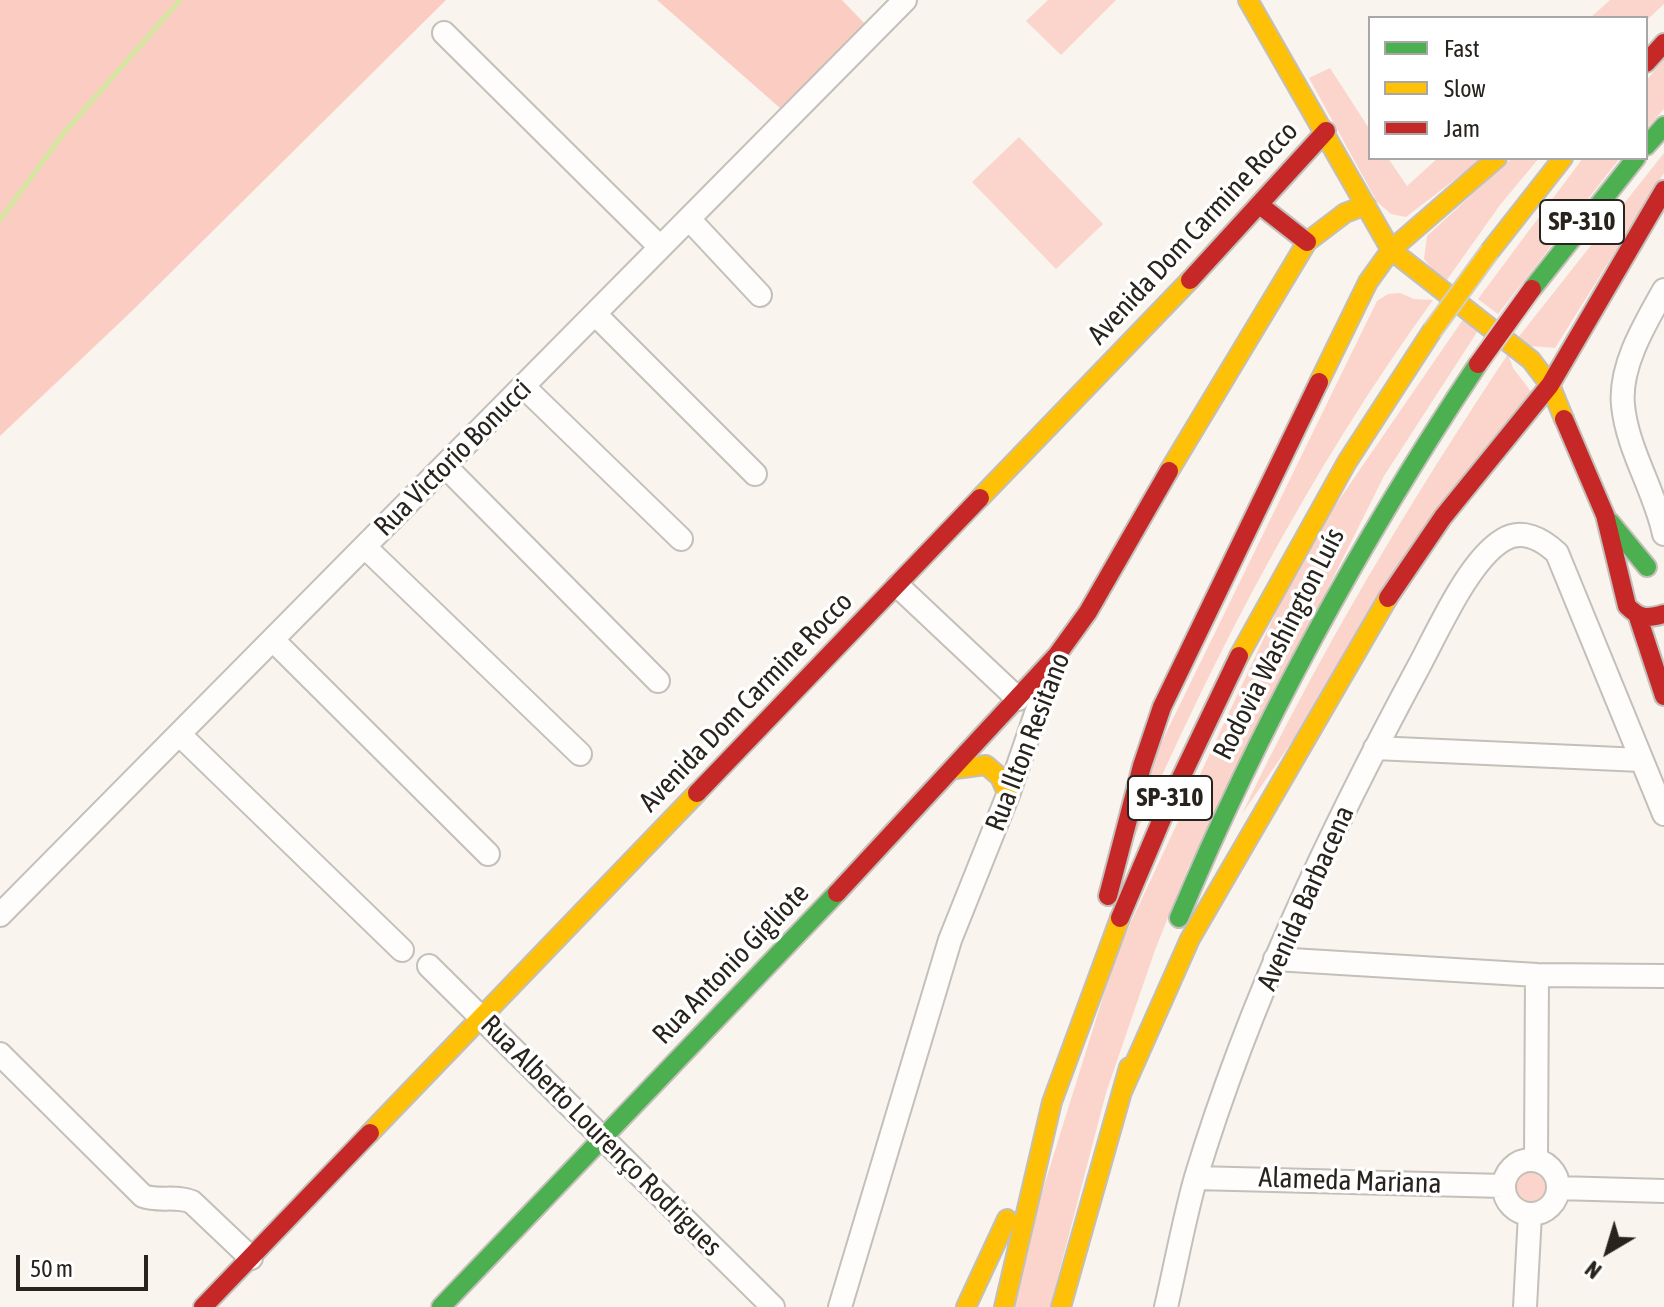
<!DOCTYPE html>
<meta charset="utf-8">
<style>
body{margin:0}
#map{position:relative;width:1664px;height:1307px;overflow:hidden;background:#f9f4ee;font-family:"Asap Condensed",sans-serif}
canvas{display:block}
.legend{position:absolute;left:1368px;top:16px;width:280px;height:144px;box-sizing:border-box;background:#fff;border:2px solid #a9a7a5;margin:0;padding:10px 14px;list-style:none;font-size:24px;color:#28231d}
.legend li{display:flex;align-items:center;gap:16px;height:40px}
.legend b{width:40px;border:2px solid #a9a7a5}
.north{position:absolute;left:1568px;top:1211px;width:80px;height:80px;-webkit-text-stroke:6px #fff;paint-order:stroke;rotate:218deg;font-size:22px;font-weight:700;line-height:32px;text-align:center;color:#28231d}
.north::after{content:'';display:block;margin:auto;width:28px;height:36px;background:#28231d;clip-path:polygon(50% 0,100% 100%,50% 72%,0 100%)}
.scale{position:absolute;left:16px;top:1255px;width:132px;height:36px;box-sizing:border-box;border:4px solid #28231d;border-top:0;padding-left:10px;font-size:24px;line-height:28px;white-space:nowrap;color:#28231d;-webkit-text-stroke:6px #fff;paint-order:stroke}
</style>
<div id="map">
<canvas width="1664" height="1307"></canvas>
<ul class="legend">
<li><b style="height:10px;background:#4caf50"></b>Fast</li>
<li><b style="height:10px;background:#ffc107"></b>Slow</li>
<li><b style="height:10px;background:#c62828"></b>Jam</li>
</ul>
<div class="north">N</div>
<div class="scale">50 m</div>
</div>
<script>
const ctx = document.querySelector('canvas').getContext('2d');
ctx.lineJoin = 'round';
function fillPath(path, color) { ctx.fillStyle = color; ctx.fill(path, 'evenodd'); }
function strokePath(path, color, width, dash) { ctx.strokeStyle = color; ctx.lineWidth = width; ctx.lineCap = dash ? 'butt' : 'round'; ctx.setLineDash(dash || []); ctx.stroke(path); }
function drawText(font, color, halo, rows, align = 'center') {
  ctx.font = font + ' "Asap Condensed",sans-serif'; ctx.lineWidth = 7; ctx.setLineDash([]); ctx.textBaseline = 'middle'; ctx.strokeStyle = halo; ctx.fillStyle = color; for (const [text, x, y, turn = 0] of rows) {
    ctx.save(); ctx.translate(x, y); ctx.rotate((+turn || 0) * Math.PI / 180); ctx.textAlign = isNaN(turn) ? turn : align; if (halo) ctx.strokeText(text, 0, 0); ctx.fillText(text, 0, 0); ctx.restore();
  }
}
fillPath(new Path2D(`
 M1048,0H1116L1061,55L1026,21Z
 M1610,0H1664V4L1646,21V18H1590Z
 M1664,59V109L1646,129V81Z
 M1330,68L1370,130V158H1388L1407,186L1438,158H1483L1406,217L1391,214L1377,202L1309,78Z
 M1019,137L1103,224L1056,269L972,182Z
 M1664,153V173L1555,348L1531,346L1517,339Z
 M1512,158H1539L1500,205L1444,284L1424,259L1427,236Z
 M1583,158H1620L1498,314L1478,299Z
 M1400,293L1414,299L1433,300C1310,470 1215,652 1132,843L1145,776L1377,301L1388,294Z
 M1464,318L1479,329L1384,476L1187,870L1155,950L1106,1093L1050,1307H1012L1028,1237L1117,952L1306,548Z
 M1508,354L1513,368L1532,393L1242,814C1319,653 1409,503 1508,354Z
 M1514 1186a17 17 0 1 1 34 0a17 17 0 1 1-34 0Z`), '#fbd5cb');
fillPath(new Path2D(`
 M0,0H446L133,310L0,436Z
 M657,0H842L866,25L780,108Z`), '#fbcdc2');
strokePath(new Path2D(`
 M0,220L63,134L180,0`), '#d7e5a2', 5);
const street = new Path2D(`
 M444,33L660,247
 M689,219L760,295
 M1664,290C1646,322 1619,366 1623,405C1627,449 1655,491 1664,534
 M595,314L755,474
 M524,387L681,539
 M446,467L658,681
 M365,547L580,754
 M898,586L1018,699
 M273,640L488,854
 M179,734L402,950
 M1375,748L1641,760
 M0,915L905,0
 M1275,959L1537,975L1664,976
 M429,966L773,1307
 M0,1054L143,1196C160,1202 175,1195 192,1202L251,1258
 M1536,1159L1537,975
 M1504 1187a27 27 0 1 1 54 0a27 27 0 1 1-54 0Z
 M1196,1178L1503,1186
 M1558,1188L1664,1191
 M840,1307L950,940L1008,795L1052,667
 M1166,1307C1176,1264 1184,1219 1196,1177C1250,999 1331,829 1419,666C1438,631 1469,560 1503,540C1522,528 1542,539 1557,553L1664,814
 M1525,1307L1530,1214`);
const fast = new Path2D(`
 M1646,146L1664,126
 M1532,289L1636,158
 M1610,522L1647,567
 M1179,918C1261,723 1361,540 1478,364
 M441,1307L837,893`);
const slow = new Path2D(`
 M1248,0L1391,250L1531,360L1550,385L1564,419
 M1490,251L1563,158
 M1319,382L1368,282L1391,250L1497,158
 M1169,471L1307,242L1345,213L1366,205
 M980,498L1190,280
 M1239,656L1347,462L1432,331
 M955,769L986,765L1000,777L1008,795
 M1122,1092L1190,939L1388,598
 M370,1133L697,793
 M966,1307L1007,1219
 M1004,1307L1052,1102L1120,918
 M1061,1307L1129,1067`);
const jam = new Path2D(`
 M1646,63L1664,43
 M1261,206L1307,242
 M1190,280L1326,131
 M1564,419L1605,515L1627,606C1640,619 1647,619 1664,614
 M1388,598L1443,517L1550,385L1664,190
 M1638,617L1664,696
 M697,793L980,498
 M837,893L1057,655L1088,612L1169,471
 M1108,896L1142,766L1162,707L1319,382
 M1120,918L1167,807L1239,656
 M203,1307L370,1133`);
strokePath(street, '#c3bfb9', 26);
strokePath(fast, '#c3bfb9', 22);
strokePath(slow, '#c3bfb9', 22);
strokePath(jam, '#c3bfb9', 22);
strokePath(street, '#fefdfc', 22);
strokePath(fast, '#4caf50', 18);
strokePath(slow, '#ffc107', 18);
strokePath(jam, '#c62828', 18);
const slowBridge = new Path2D(`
 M1432,331L1490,251`);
const jamBridge = new Path2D(`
 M1478,364L1532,289`);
strokePath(slowBridge, '#d2cfcb', 22, []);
strokePath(jamBridge, '#d2cfcb', 22, []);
strokePath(slowBridge, '#ffc107', 18);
strokePath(jamBridge, '#c62828', 18);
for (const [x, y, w] of [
 [1582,222,84],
 [1170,798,84]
]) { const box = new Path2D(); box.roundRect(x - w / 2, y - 22, w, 44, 6); ctx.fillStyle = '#fff'; ctx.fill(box); strokePath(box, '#28231d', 2); }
drawText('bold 26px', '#28231d', null, [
 ["SP-310",1582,222],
 ["SP-310",1170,798]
]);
drawText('28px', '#28231d', '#fff', [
 ["Avenida Dom Carmine Rocco",1193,233,-47],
 ["Rua Victorio Bonucci",453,458,-45],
 ["Rodovia Washington Luís",1279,644,-63],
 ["Avenida Dom Carmine Rocco",746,702,-46],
 ["Rua Ilton Resitano",1028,742,-69],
 ["Avenida Barbacena",1306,898,-66],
 ["Rua Antonio Gigliote",731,964,-46],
 ["Rua Alberto Lourenço Rodrigues",601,1136,45],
 ["Alameda Mariana",1350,1181,2]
]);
</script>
